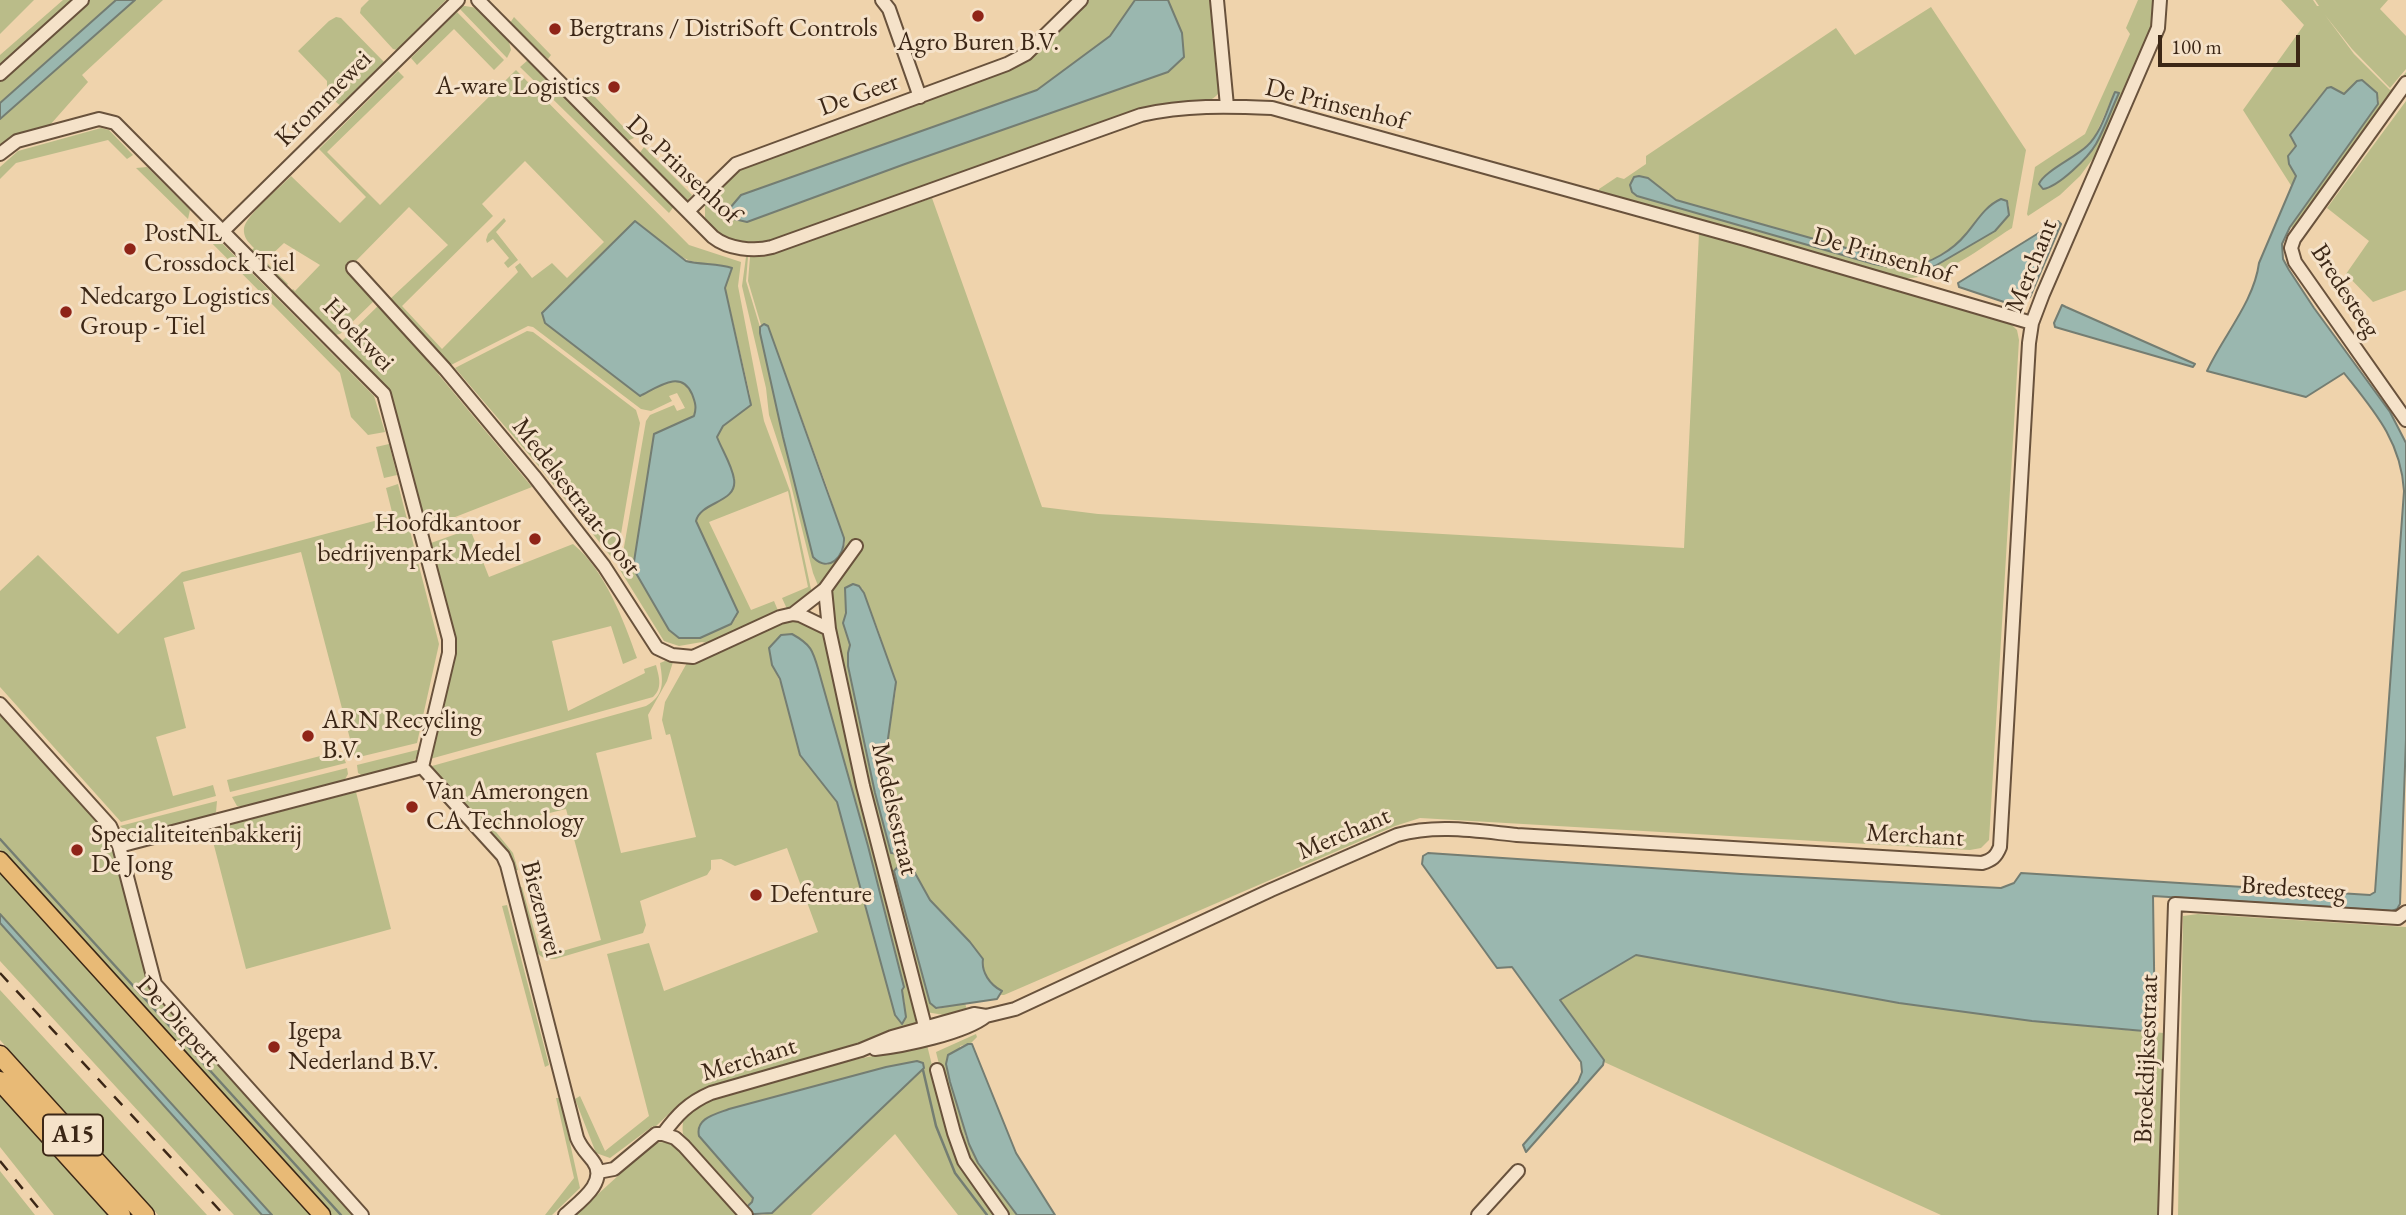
<!DOCTYPE html>
<style>
body{margin:0}
#map{position:relative;width:2406px;height:1215px;overflow:hidden;background:#efd3ac;font-family:"EB Garamond",serif}
canvas{display:block}
.scale{position:absolute;left:2158px;top:35px;width:142px;height:32px;box-sizing:border-box;border:4px solid #3c2716;border-top:0;padding-left:9px;font-size:21px;line-height:24px;white-space:nowrap;color:#3c2716;-webkit-text-stroke:5px #f5e2c9;paint-order:stroke}
</style>
<div id="map">
<canvas width="2406" height="1215"></canvas>
<div class="scale">100 m</div>
</div>
<script>
const ctx = document.querySelector('canvas').getContext('2d');
ctx.lineJoin = 'round';
function fillPath(path, color) { ctx.fillStyle = color; ctx.fill(path, 'evenodd'); }
function strokePath(path, color, width, dash) { ctx.strokeStyle = color; ctx.lineWidth = width; ctx.lineCap = dash ? 'butt' : 'round'; ctx.setLineDash(dash || []); ctx.stroke(path); }
function drawText(font, color, halo, rows, align = 'center') {
  ctx.font = font + ' "EB Garamond",serif'; ctx.lineWidth = 6; ctx.setLineDash([]); ctx.textBaseline = 'middle'; ctx.strokeStyle = halo; ctx.fillStyle = color; for (const [text, x, y, turn = 0] of rows) {
    ctx.save(); ctx.translate(x, y); ctx.rotate((+turn || 0) * Math.PI / 180); ctx.textAlign = isNaN(turn) ? turn : align; if (halo) ctx.strokeText(text, 0, 0); ctx.fillText(text, 0, 0); ctx.restore();
  }
}
fillPath(new Path2D(`
 M0,0H34L0,34Z
 M63,0H76L0,65V55Z
 M90,0H116L0,103V81Z
 M135,0H163L82,75L88,82L50,125L13,135L0,147V119Z
 M369,0H446L397,50L393,49L360,13L361,8Z
 M1088,0H1135L1110,36L1037,90L897,141L747,222L905,164L1182,33L1168,0H1212L1221,88C1215,104 1201,101 1187,102L765,245L751,244L720,237L705,218V205L709,199L739,169L971,85L1030,57Z
 M2138,0H2155L2153,26L2097,153L2080,176L2060,195L2028,216L2027,214L2035,167L2085,134L2130,34L2126,28ZM2115,92L2119,93C2102,130 2086,172 2045,189L2042,178L2074,157L2094,138Z
 M2281,0H2313L2317,6H2319L2315,0H2388L2380,9L2406,36V69L2390,88L2352,49L2325,15L2354,54L2390,90L2393,88L2406,72V78L2297,229L2290,227L2378,104L2379,99L2342,93L2290,137L2296,146L2290,154L2296,175L2292,187L2243,110L2304,25Z
 M465,6L477,8L509,42L511,50L507,58L458,7Z
 M1931,7L2026,150L2012,228C1978,249 1943,281 1900,278L1599,192V189L1617,177L1624,179L1646,164V156L1836,28L1855,55ZM1643,176L1676,200L1910,266L1930,262L1950,248L1965,237L1990,205L2007,201L2009,206L1995,231L1935,266L1915,272L1874,264L1637,196Z
 M457,12L504,60L494,70L454,29L417,65L411,58Z
 M336,17L341,18L384,62L341,106L327,95V81L298,51L329,21Z
 M514,17L551,55L548,59L510,23Z
 M528,60L675,205L669,213L520,67Z
 M516,70L689,245L741,262L738,286L764,421L790,491L812,594L797,606L787,609L782,598L808,587L788,491L709,522L751,610L774,601L779,613L712,644L702,642L679,646L664,641L620,570L646,421L650,415L674,405L677,411L685,408L677,393L669,396L672,401L651,411L641,409L533,327L528,326L449,366L390,299L448,245L409,207L349,268L377,298L340,334L335,335L291,291L293,289L295,291L320,265L284,243L265,261L288,284L286,286L251,251L254,248C248,242 243,237 244,228C246,215 281,187 291,176L340,223L366,197L319,149L398,71L404,77L327,152L380,205ZM525,161L604,242L567,278L552,263L532,278L520,263L515,267L518,272L442,349L402,306L493,216L482,204ZM678,254C695,268 713,260 732,269L725,287L750,395L751,405L723,426L717,437L734,480C731,486 727,496 722,500C711,508 700,506 696,521L736,618L731,624L654,435L694,416C697,407 695,402 692,394C681,369 658,387 640,395L545,323L542,314Z
 M575,76L634,138L627,141L569,84Z
 M2406,101V290L2373,302L2346,274L2369,241L2327,208Z
 M101,128L109,130L133,155L127,159L108,140L16,163L0,179V167L18,151Z
 M644,147L692,195L687,201L639,154Z
 M147,167L190,210L188,219L136,168Z
 M932,198L1042,507L1098,514L1684,548L1699,233L1911,292L2012,325L2017,330L2019,340L1989,840L1981,848L1970,850L1420,818L1395,826L1004,995H1001L1002,991C990,985 981,971 983,959L970,942L930,900L910,864L902,862L894,871L930,1003L937,1009L965,1003L967,1010L944,1015L926,1012L884,856L830,599L819,588L813,573L788,473L769,415L766,388L742,286L746,257H748L746,281L760,327L783,437L813,557L820,563L827,565L844,547L845,543L828,490L768,326L761,325L748,281L750,257H764ZM862,588L879,632L896,690L884,762L887,795L897,832L891,853L875,793L848,666V653L850,645L843,623L846,613L845,593Z
 M504,218L506,221L496,232L518,260L508,268L504,263L509,258L493,239L487,243L486,240L488,234Z
 M202,223L374,396L385,432L368,435L351,417L340,373L200,231Z
 M380,304L532,487L427,528L431,543L470,529L489,577L573,544C605,570 624,621 637,658L623,664L611,626L552,641L568,711L645,673L644,669L656,665C659,677 663,688 653,697L430,759L455,644L392,395L342,341Z
 M527,331L533,332L636,410L640,423L616,563L537,464L455,368Z
 M389,444L397,475L384,478L376,447Z
 M398,484L439,644L417,743L355,758L301,552L183,582L195,629L164,638L186,728L156,737L173,796L213,785L216,796L121,822L0,687V591L38,555L118,634L182,572L393,516L386,488Z
 M796,619L820,631L829,646L921,1024L698,1093L677,1106L654,1128L653,1126L610,1158L596,1153L575,1099L580,1096L605,1151L649,1116L607,954L649,943L664,991L818,932L787,848L735,866L721,859L711,860V869L707,875L640,901L646,925L643,933L555,959C545,959 540,958 534,949L518,888L522,887L540,951L552,954L601,940L566,809L492,827L513,853L518,870L514,871L434,771L432,766L646,706C665,695 663,682 660,663L665,661L673,662L667,681L648,715L652,739L596,753L621,853L696,837L670,734L666,735L662,720L665,702L688,661L779,622ZM776,639L868,846L905,1004L899,1021L837,802L772,665L770,648Z
 M0,712L108,831L147,982L356,1215H330L0,849Z
 M421,749C415,771 382,772 363,776L358,773L357,765Z
 M332,753L335,757L343,756L346,763L230,792L227,780Z
 M347,768L348,774L344,781L246,807L237,806L232,797Z
 M356,792L391,929L246,969L210,830Z
 M217,801L216,812L210,816L138,835L128,833L120,826Z
 M0,868L314,1215H272L0,914Z
 M507,905L549,1065L545,1067L502,906Z
 M2198,914L2406,927V1215H2178L2183,916Z
 M0,923L262,1215H234L0,961Z
 M1640,954C1814,987 1987,1021 2164,1033L2160,1215H1941L1604,1062L1559,1000L1633,956Z
 M0,990L207,1215H158L0,1040Z
 M976,1034L977,1037L971,1043L960,1046L965,1135L978,1163L1017,1215H1006L975,1171L954,1124L936,1052Z
 M927,1045L946,1122L997,1215H958L895,1134L811,1215H762L773,1213L924,1068L916,1061L886,1067L730,1109L706,1118L753,1198L749,1206L683,1134C681,1115 688,1111 703,1103L853,1060Z
 M0,1095L15,1112L108,1215H54L0,1147Z
 M556,1098H560L580,1188L552,1215H545L574,1178Z
 M664,1142L678,1147L736,1215H575L654,1143Z
 M0,1171L35,1215H0Z`), '#babc89');
const water = new Path2D(`
 M116,0H135L0,119V103Z
 M1135,0H1168L1182,33L1184,57L1168,72L905,164L747,222L734,219L730,208L741,195L1037,90L1110,36Z
 M2362,80L2377,93L2378,104L2290,227L2282,244L2283,259L2289,270L2314,308L2390,412L2406,443V739L2400,904L2397,909L2392,911L2153,896L2155,1032L2032,1021L1899,1003L1636,955L1560,1000L1604,1060L1603,1065L1526,1152L1523,1145L1578,1082L1582,1072L1581,1062L1512,967L1497,968L1422,864L1423,856L1428,853L1741,874L2001,888L2014,883L2021,873L2370,895L2375,892L2404,491C2401,441 2374,411 2344,373L2306,397L2207,371C2223,336 2254,302 2259,263L2296,176L2289,164L2288,156L2296,146L2290,135L2327,88L2331,87L2344,94L2357,81Z
 M2115,92L2119,93C2111,110 2105,128 2096,144C2088,158 2058,187 2043,189L2039,184C2043,172 2076,157 2087,146C2101,133 2107,110 2115,92Z
 M1639,176L1648,178L1676,200L1910,266C1930,264 1953,250 1966,234C1977,221 1985,206 2001,199L2007,201L2009,215L1995,231L1935,266L1915,272L1874,264L1637,196L1632,192L1630,185L1634,177Z
 M635,221L686,261C701,265 718,263 732,268L725,288L751,405L723,426L717,437C722,450 732,465 734,479C738,503 701,501 696,521L738,612L731,624L700,638H679L669,630L633,568L654,434L694,416C697,407 695,402 692,394C681,369 658,387 640,396L545,323L542,313Z
 M2058,221L2061,224L2030,297L2022,304L2013,305L1959,287L1958,283Z
 M2062,305L2066,307L2195,364L2193,367L2055,327L2054,323Z
 M764,324L768,326L844,538C845,556 829,574 813,557L783,437L760,333V327Z
 M853,584L859,586L864,593L896,682L884,767L894,822L904,848L900,854L891,853L875,793L848,666V653L850,645L843,623L846,613L845,588Z
 M792,634C812,645 813,651 819,672L868,846L904,987L902,990L906,1017L902,1024L895,1015L837,802L800,755L780,679L772,665L769,648L781,635Z
 M902,862L910,864L930,900L970,942L983,959C981,972 990,985 1002,991L997,999L936,1008L930,1003L894,871Z
 M0,914L272,1215H262L0,923Z
 M968,1044H972L1016,1153L1055,1215H1017L978,1163L969,1144L950,1082L946,1064L948,1055Z
 M917,1061L923,1063L924,1068L772,1213L738,1215L752,1202L753,1198L699,1136C695,1118 716,1114 729,1109L886,1067Z`);
fillPath(water, '#9ab7af');
strokePath(water, '#747d72', 2);
strokePath(new Path2D(`
 M0,839L341,1215
 M923,1070L936,1126L955,1173L987,1215`), '#747d72', 2.5);
const minor = new Path2D(`
 M478,0L713,237C728,249 754,252 772,247L1141,115C1185,105 1227,106 1272,108L1745,239L2032,323
 M882,0L889,9L920,97
 M1217,0L1227,106
 M0,74L82,0
 M2406,83L2294,239L2291,248L2295,262L2406,420
 M0,154L17,141L99,119L115,123L384,394L449,639V653L422,767
 M688,211L736,164L1007,64L1026,54L1081,0
 M223,231L458,0
 M353,268L445,369L534,476L604,566L657,648L672,655L693,657L780,617L793,614L800,615L829,629
 M825,589L829,629L863,786L928,1038
 M793,614L825,589L856,546
 M0,704L110,826L119,846
 M422,767L503,856L507,865L577,1138C581,1148 587,1153 593,1161C609,1182 579,1202 565,1215
 M875,1049C903,1046 965,1033 986,1016
 M937,1070L954,1133L964,1161L1002,1215
 M663,1134L675,1138L684,1146L746,1215
 M598,1172L614,1169L656,1134H663C677,1115 688,1103 711,1093L861,1050L892,1037L974,1014L986,1016L1015,1009L1271,890L1397,835C1437,824 1477,831 1517,835L1982,863C1992,860 1996,857 2000,847L2029,343L2032,323L2043,294L2158,28L2160,0
 M362,1215L155,984L119,846L422,767
 M1478,1215L1518,1171
 M2165,1215L2175,904L2398,918L2406,912`);
const major = new Path2D(`
 M0,860L322,1215`);
const highway = new Path2D(`
 M0,1055L145,1215
 M0,1081L121,1215`);
strokePath(minor, '#69523c', 16);
strokePath(major, '#3c2716', 19);
strokePath(highway, '#3c2716', 21);
strokePath(minor, '#f5e2c9', 12);
strokePath(major, '#e8ba76', 16);
strokePath(highway, '#e8ba76', 18);
strokePath(new Path2D(`
 M0,973L224,1215
 M0,1161L44,1215`), '#3c2716', 2.5, [12, 12]);
for (const [x, y, r, color] of [
 [978,16,7,"#8f2418"],
 [555,29,7,"#8f2418"],
 [614,87,7,"#8f2418"],
 [130,249,7,"#8f2418"],
 [66,312,7,"#8f2418"],
 [535,539,7,"#8f2418"],
 [308,736,7,"#8f2418"],
 [412,807,7,"#8f2418"],
 [77,850,7,"#8f2418"],
 [756,895,7,"#8f2418"],
 [274,1047,7,"#8f2418"]
]) { const dot = new Path2D(); dot.arc(x, y, r, 0, 2 * Math.PI); ctx.fillStyle = color; ctx.fill(dot); strokePath(dot, '#f5e2c9', 2.5); }
for (const [x, y, w] of [
 [73,1135,60]
]) { const box = new Path2D(); box.roundRect(x - w / 2, y - 20.5, w, 41, 5); ctx.fillStyle = '#f5e2c9'; ctx.fill(box); strokePath(box, '#3c2716', 2); }
drawText('bold 24px', '#3c2716', null, [
 ["A15",73,1135]
]);
drawText('26px', '#3c2716', '#f5e2c9', [
 ["Bergtrans / DistriSoft Controls",569,29],
 ["Agro Buren B.V.",978,43,"center"],
 ["A-ware Logistics",600,87,"right"],
 ["PostNL",144,234],
 ["Crossdock Tiel",144,264],
 ["Nedcargo Logistics",80,297],
 ["Group - Tiel",80,327],
 ["Hoofdkantoor",521,524,"right"],
 ["bedrijvenpark Medel",521,554,"right"],
 ["ARN Recycling",322,721],
 ["B.V.",322,751],
 ["Van Amerongen",426,792],
 ["CA Technology",426,822],
 ["Specialiteitenbakkerij",91,835],
 ["De Jong",91,865],
 ["Defenture",770,895],
 ["Igepa",288,1032],
 ["Nederland B.V.",288,1062]
], 'left');
drawText('26px', '#3c2716', '#f5e2c9', [
 ["De Geer",859,95,-20],
 ["Krommewei",324,99,-45],
 ["De Prinsenhof",1336,105,14],
 ["De Prinsenhof",683,170,43],
 ["De Prinsenhof",1883,256,16],
 ["Merchant",2032,266,-68],
 ["Bredesteeg",2345,291,57],
 ["Hoekwei",358,335,46],
 ["Medelsestraat-Oost",576,497,52],
 ["Medelsestraat",894,809,77],
 ["Merchant",1344,834,-23],
 ["Merchant",1915,836,3],
 ["Bredesteeg",2293,889,4],
 ["Biezenwei",541,909,75],
 ["De Diepert",178,1022,48],
 ["Broekdijksestraat",2147,1059,-88],
 ["Merchant",749,1060,-17]
]);
</script>
